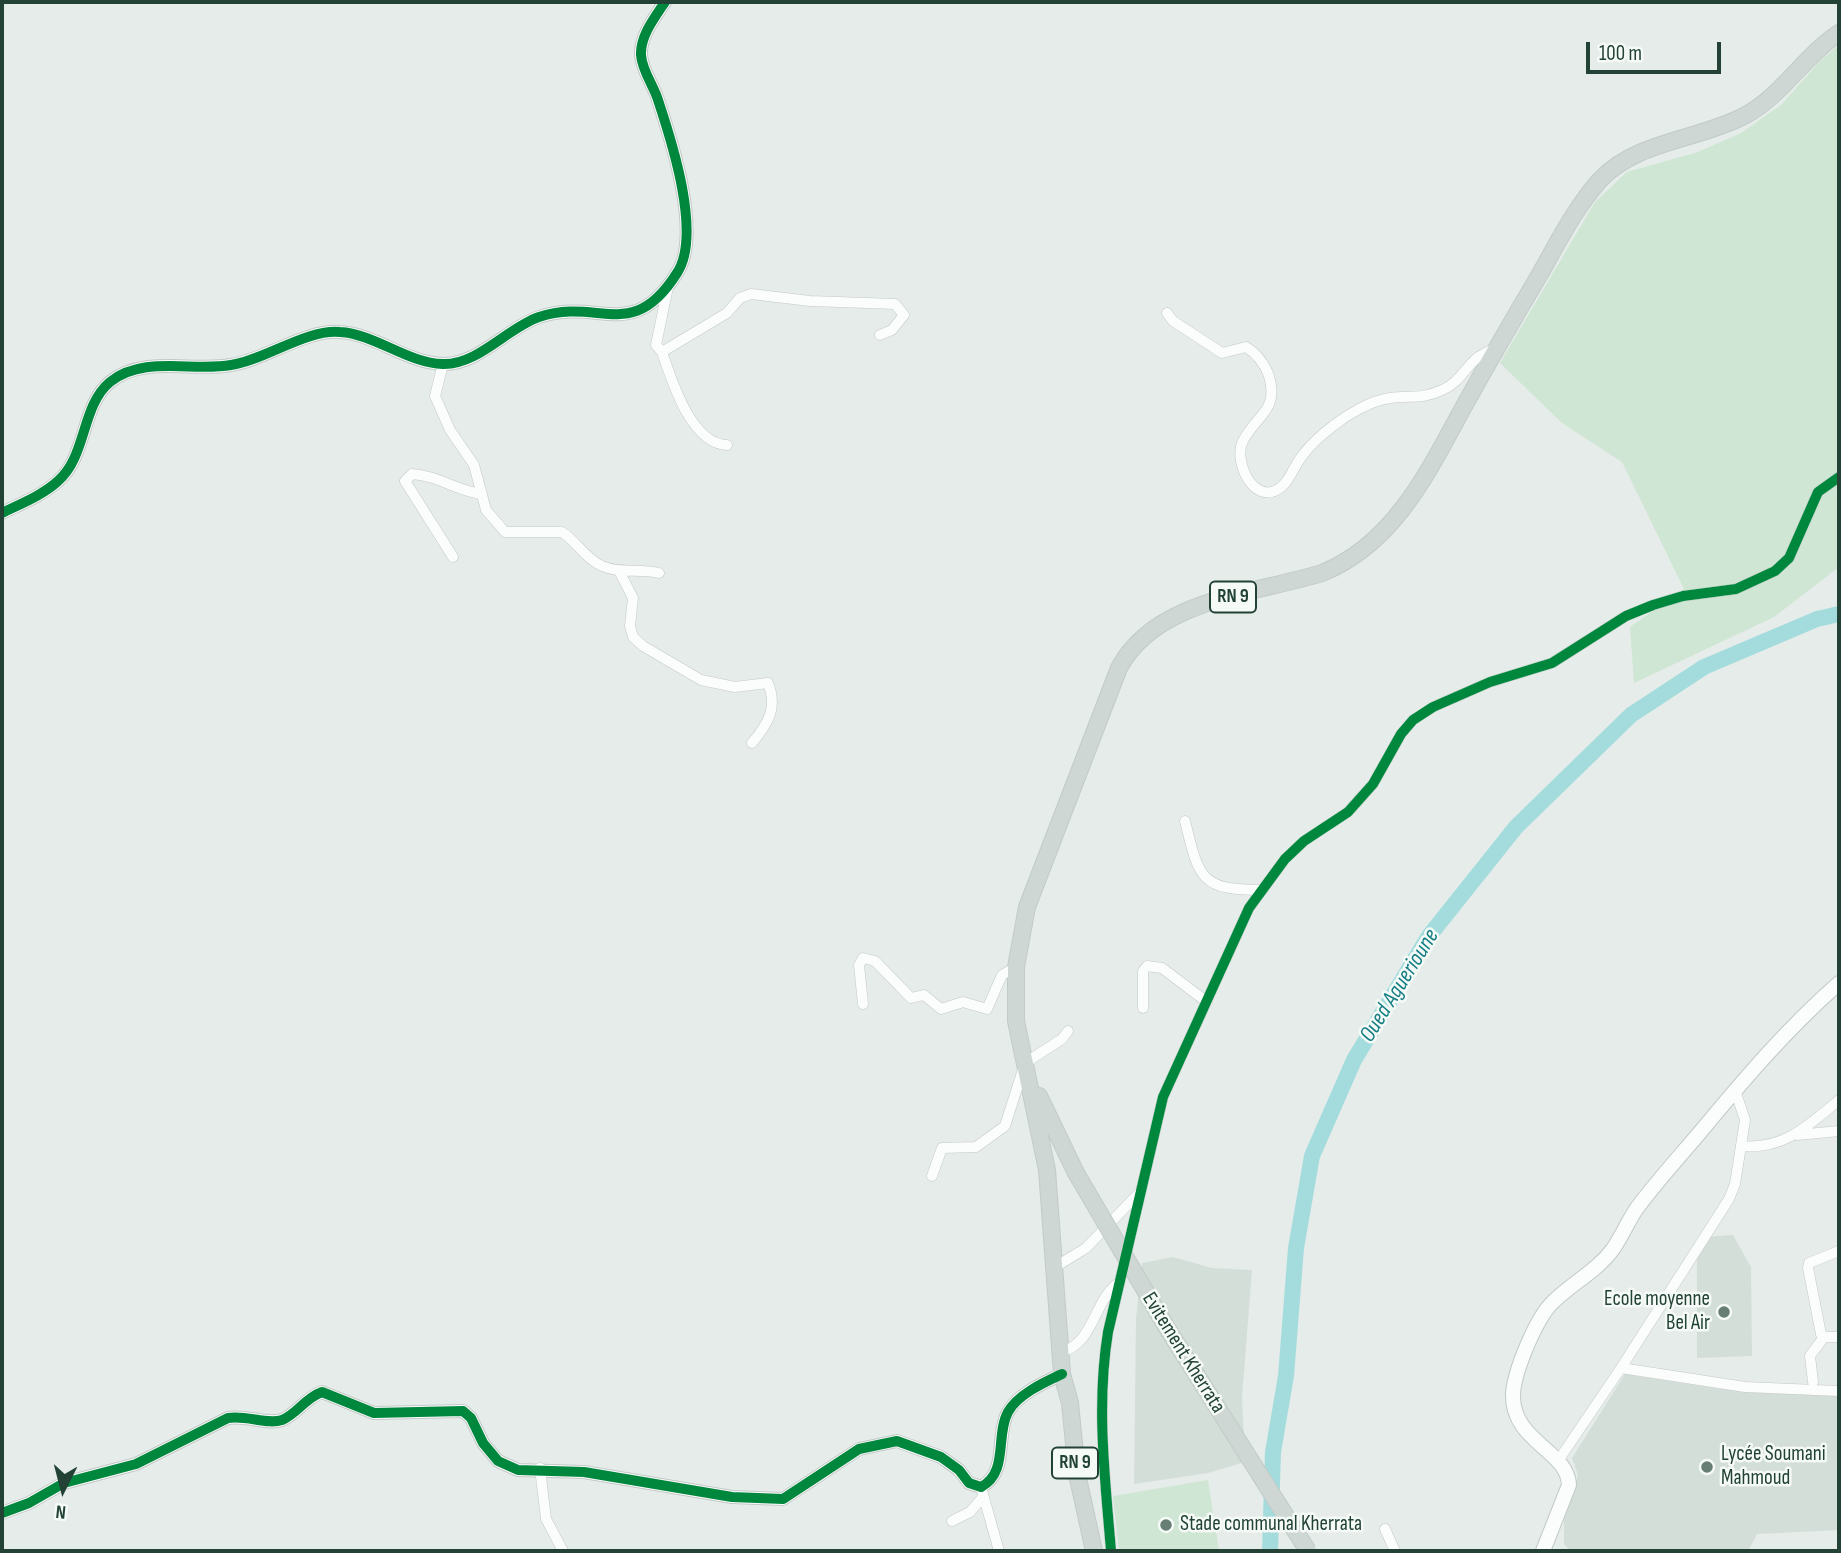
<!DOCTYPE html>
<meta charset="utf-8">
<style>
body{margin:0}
#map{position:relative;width:1841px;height:1553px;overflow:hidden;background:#e6ece9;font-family:"Sofia Sans Condensed",sans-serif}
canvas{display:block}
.frame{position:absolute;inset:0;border:4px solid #214235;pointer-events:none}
.north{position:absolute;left:28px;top:1455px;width:70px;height:70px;-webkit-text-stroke:5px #f5faf7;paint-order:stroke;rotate:186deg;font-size:19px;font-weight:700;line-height:28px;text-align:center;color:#214235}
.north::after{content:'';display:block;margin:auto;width:24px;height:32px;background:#214235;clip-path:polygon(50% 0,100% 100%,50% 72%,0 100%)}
.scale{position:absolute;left:1586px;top:42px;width:135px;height:32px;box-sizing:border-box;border:4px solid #214235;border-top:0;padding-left:9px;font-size:21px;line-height:24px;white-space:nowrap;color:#214235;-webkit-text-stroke:5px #f5faf7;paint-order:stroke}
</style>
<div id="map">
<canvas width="1841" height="1553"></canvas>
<div class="frame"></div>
<div class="north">N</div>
<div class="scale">100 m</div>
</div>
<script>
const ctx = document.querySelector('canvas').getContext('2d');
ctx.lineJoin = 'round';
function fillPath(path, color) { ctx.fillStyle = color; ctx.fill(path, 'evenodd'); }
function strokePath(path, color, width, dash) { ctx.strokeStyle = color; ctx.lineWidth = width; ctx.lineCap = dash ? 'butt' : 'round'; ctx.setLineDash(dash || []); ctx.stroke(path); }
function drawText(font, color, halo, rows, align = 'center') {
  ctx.font = font + ' "Sofia Sans Condensed",sans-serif'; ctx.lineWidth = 5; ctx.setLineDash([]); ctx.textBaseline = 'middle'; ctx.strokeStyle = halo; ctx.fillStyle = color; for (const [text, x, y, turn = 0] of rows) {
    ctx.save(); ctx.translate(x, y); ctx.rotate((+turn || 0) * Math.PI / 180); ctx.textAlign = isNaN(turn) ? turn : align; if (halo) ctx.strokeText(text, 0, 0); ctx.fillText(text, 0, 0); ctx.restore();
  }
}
fillPath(new Path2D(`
 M1733,1235L1751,1267L1752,1356L1697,1358V1249L1707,1237Z
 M1173,1257L1212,1268L1252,1270L1242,1397L1245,1462L1208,1473L1134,1484L1136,1319L1142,1263Z
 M1625,1374L1721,1389L1839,1396V1530L1757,1534L1748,1551H1570L1564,1544V1520L1578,1475L1572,1458Z`), '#d4ded8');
fillPath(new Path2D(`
 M1839,45V567L1774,617L1634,683L1630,627L1684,589L1622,462L1562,423L1500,363L1595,202L1627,172L1698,152L1741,133L1781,105L1820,61Z
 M1208,1480L1219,1551H1119L1113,1496Z`), '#cee6d3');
strokePath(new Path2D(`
 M1270,1551L1273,1452L1286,1376L1296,1248L1312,1156L1354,1060L1429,936L1516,827L1631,715L1704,667L1817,619L1839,614`), '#a4dcdd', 16);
const minor = new Path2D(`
 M668,287L656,345L662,352L727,313L740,298L751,294L810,301L895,304L904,315L892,330L880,335
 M1167,313L1173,321L1222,353L1246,347C1256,353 1265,364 1269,376C1279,411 1257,414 1243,441C1234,458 1249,497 1272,492C1288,488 1293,467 1302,456C1311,444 1321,435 1333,426C1348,414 1370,401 1390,398C1411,395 1421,400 1442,390C1459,383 1464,369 1477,358C1482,354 1490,351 1496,348
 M662,352C672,381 691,444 727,445
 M443,364L435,396L450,430L474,465L486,510L505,532H562C577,542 586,559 602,566C620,574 640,568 659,573
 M453,557L405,481L412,474C440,476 456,491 482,494
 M619,571L633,598L630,626L633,637L643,646L701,680L735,687L768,683C778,708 768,724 752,743
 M1185,821C1199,878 1200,890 1261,890
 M863,1004L859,965L863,958L875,961L911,998L924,995L941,1009L963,1002L987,1009L1002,975L1016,967
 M1143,1008V971L1147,966L1162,968L1207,1002
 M1797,1135L1839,1131
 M1742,1146C1784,1150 1809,1125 1839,1100
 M932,1176L942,1148L976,1147L1005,1126L1025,1063L1062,1039L1068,1031
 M1839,1251L1809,1263L1808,1268L1821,1334L1824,1337H1839
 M1055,1267L1086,1248L1141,1191
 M1060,1352C1095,1345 1093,1299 1120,1282
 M1621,1368L1729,1199L1735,1184L1745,1120L1735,1090
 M1813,1382L1810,1356L1824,1337
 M1558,1461L1621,1368L1745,1387L1839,1391
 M540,1468L546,1519L563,1551
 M981,1487L999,1551
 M952,1521L970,1512L983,1497
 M1385,1529L1395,1551
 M1111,1551C1105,1477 1096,1406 1108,1332L1163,1097L1249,908L1285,859L1304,841L1348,812L1373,784L1401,734L1413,720L1433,707L1490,682L1552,663L1626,616L1653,605L1683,596L1736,589L1775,571L1789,558L1818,492L1839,477`);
const tertiary = new Path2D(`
 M2,513C20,504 43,495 58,481C87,456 81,406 110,382C143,355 193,372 231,365C265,360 306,329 340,332C375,334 407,363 443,364C478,365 507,328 539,317C600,297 632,344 677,273C702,235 672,142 658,100C654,86 642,71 641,55C640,36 655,17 665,2
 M2,1513L29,1503L64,1483L136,1464L228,1418C247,1415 267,1425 282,1420C297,1414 305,1398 322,1392L374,1413L463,1411L471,1418L483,1443L498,1461L518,1470L584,1472L732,1497L783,1499L859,1449L897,1441L941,1457L959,1470L969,1483L981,1487C1009,1472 995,1436 1008,1412C1018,1394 1045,1382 1062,1374`);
const secondary = new Path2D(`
 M1543,1551L1569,1485C1568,1450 1511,1442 1513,1393C1515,1370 1536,1318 1553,1302C1572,1283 1597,1271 1613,1249C1622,1236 1628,1221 1637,1208C1657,1181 1680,1156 1702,1130C1745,1078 1788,1028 1839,983`);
const primary = new Path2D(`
 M1039,1096L1076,1173
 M1094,1551L1077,1474L1070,1403L1062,1374L1047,1170L1016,1021V967L1027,907L1119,668C1156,599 1254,594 1322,573C1394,544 1428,472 1463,408C1488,363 1514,318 1540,274C1558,242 1575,208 1600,180C1636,141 1698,140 1744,116C1782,96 1804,56 1839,33`);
strokePath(minor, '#c3c9c6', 11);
strokePath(tertiary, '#c3c9c6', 14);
strokePath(secondary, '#c1cac6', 16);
strokePath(primary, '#c1cbc7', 18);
strokePath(minor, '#fbfcfc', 10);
strokePath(tertiary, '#fbfcfc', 12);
strokePath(secondary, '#fbfcfc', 14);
strokePath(primary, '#ced7d4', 16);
const primaryBridge = new Path2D(`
 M1076,1173L1167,1328L1308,1551`);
strokePath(primaryBridge, '#c1cbc7', 18, []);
strokePath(primaryBridge, '#ced7d4', 16);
strokePath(new Path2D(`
 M2,513C20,504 43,495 58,481C87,456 81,406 110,382C143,355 193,372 231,365C265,360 306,329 340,332C375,334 407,363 443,364C478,365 507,328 539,317C600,297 632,344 677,273C702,235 672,142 658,100C654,86 642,71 641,55C640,36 655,17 665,2
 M2,1513L29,1503L64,1483L136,1464L228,1418C247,1415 267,1425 282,1420C297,1414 305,1398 322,1392L374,1413L463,1411L471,1418L483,1443L498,1461L518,1470L584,1472L732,1497L783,1499L859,1449L897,1441L941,1457L959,1470L969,1483L981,1487C1009,1472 995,1436 1008,1412C1018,1394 1045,1382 1062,1374
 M1111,1551C1105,1477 1096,1406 1108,1332L1163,1097L1249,908L1285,859L1304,841L1348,812L1373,784L1401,734L1413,720L1433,707L1490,682L1552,663L1626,616L1653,605L1683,596L1736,589L1775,571L1789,558L1818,492L1839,477`), '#00873e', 10);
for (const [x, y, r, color] of [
 [1724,1312,7,"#667e74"],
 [1707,1467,7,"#667e74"],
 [1166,1525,7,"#667e74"]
]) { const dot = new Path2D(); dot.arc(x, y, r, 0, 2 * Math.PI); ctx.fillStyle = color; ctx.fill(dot); strokePath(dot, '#f5faf7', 2.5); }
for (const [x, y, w] of [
 [1233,597,46],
 [1075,1463,46]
]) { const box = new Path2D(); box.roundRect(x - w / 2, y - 15.5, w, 31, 5); ctx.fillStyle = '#f5faf7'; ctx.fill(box); strokePath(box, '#214235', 2); }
drawText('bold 19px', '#214235', null, [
 ["RN 9",1233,597],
 ["RN 9",1075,1463]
]);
drawText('21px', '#214235', '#f5faf7', [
 ["Ecole moyenne",1710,1300,"right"],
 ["Bel Air",1710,1324,"right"],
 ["Lycée Soumani",1721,1455],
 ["Mahmoud",1721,1479],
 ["Stade communal Kherrata",1180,1525]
], 'left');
drawText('21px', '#214235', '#f5faf7', [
 ["Evitement Kherrata",1183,1353,58]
]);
drawText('italic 23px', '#157e84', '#f5faf7', [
 ["Oued Aguerioune",1400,986,-58]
]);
</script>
